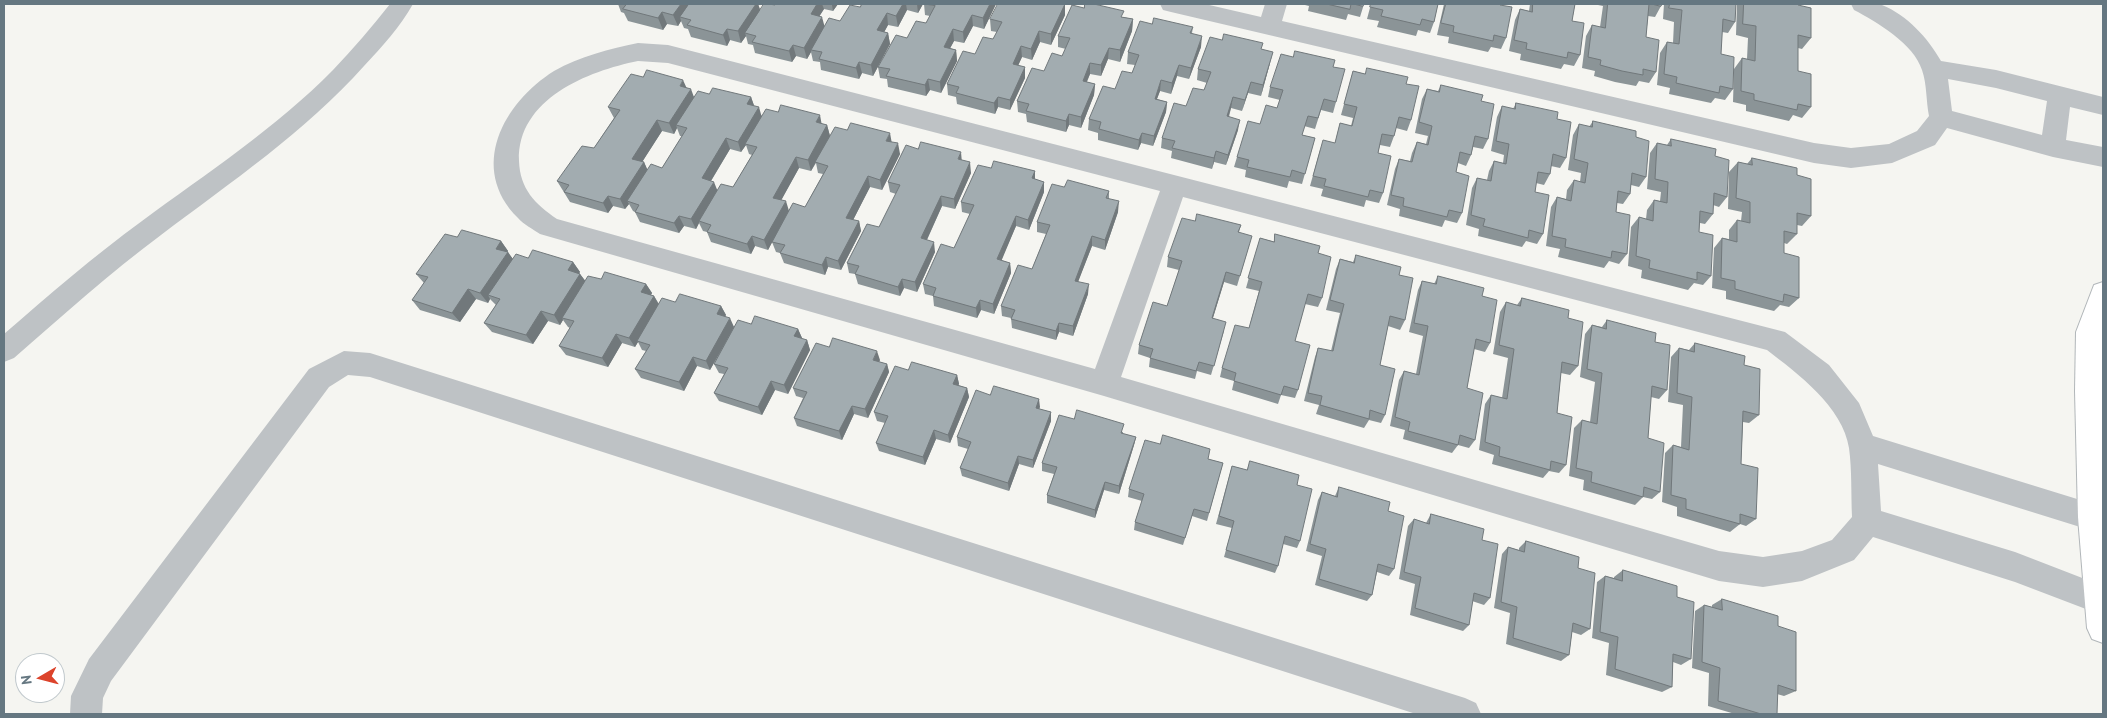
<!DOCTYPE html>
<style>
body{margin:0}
#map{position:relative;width:2107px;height:718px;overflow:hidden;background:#f5f5f1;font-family:"PT Sans",sans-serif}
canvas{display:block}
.frame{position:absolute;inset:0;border:5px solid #657781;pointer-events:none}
.north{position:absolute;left:15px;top:653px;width:50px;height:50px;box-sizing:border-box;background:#fff;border:1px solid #c1c9cd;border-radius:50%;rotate:262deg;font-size:14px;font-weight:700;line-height:20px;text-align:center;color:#657781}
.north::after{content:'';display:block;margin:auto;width:18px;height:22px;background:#dc432b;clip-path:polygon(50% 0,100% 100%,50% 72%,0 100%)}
</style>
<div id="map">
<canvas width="2107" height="718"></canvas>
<div class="frame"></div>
<div class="north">N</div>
</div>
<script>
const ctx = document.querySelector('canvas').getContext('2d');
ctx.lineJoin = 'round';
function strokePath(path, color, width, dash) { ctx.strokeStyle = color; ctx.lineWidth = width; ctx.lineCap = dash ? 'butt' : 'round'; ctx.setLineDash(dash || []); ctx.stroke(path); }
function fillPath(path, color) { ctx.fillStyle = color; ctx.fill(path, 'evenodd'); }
const major = new Path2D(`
 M2103,282V643L2092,639L2087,628L2078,517L2075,391L2076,332L2094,285Z`);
strokePath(major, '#b1b6b9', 2);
fillPath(new Path2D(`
 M390,4H413C400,27 382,47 364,66C305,132 231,182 161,235C110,273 62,316 14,358L4,362V334C49,295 94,256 142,221C207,173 276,128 333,70C353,49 372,27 390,4Z
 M1160,4H1205L1261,17L1265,4H1287L1282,21L1814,143L1851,148L1889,144L1917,131L1929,116C1926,101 1927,84 1922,70C1914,44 1877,22 1854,10L1851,4C1859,3 1874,1 1882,5C1907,15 1928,38 1941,61L1996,70L2103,97V115L2070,107L2066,140L2103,147V167L2053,157L1947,128L1935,145L1892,163L1851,168L1814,163L1171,12L1163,10ZM1948,79L1996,88L2047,101L2042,135L1952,111Z
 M638,43L668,45L1785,332L1829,365L1859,403L1873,436L2103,507V527L2093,531L1878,464L1881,511L2015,552L2103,586V612L2099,614L2015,582L1873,537L1854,560L1802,581L1763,587L1719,581L1104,396L540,234C533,229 524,225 518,218C468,168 503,103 554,71C580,56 610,49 638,43ZM638,61L668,63L1160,191L1095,369L557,219C535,204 520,189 519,161C517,99 588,71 638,61ZM1183,197L1767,350C1797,373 1843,407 1849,448C1852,470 1851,494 1852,517L1832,540L1802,551L1763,557L1719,551L1121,377Z
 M344,351L370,353L1465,698L1476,703L1481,714H1416L370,377L348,375L329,387L111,681L103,698L102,714H70L71,696L89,659L309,369Z`), '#bec2c5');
fillPath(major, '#fff');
fillPath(new Path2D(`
 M618,4H758L760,10L775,5L776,4H838L833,11L824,9L819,16L824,27L840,21L860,7L862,4H923L918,13L907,10L898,27L888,25L884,32L888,33L890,44L873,76L862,73L859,79L821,70L820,62L813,61L811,52L807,59L796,56L792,62L755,53L753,45L748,44L746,36L741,43L730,40L727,46L691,37L688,29L684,28L681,21L678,26L667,24L663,30L628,21L624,13L621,12Z
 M924,4H996L984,29L973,26L964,43L954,41L950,48L956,50L957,61L941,93L930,90L926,96L888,87L887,79L880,78L878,67L907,38L926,23L930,16L925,15Z
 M1065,4V15L1051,45L1040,42L1032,60L1022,57L1018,65L1025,78L1010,110L998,107L995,114L957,104L956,97L948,95L947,84L975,54L993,39L997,32L991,31L990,19Z
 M1301,4H1364L1360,17L1348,14L1346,20L1308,11L1309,6Z
 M1371,4H1438L1434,22L1430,33L1418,30L1416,36L1377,27L1379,21L1367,19Z
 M1444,4H1500L1506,38L1501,49L1491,47L1488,52L1448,43L1449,37L1437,35Z
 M1530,4H1575L1572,21L1580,55L1574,66L1564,64L1561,69L1520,60L1521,54L1509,51L1515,20L1520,9L1529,11Z
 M1593,4H1662L1661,6L1655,17L1648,16L1646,37L1656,72L1649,83L1639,81L1636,86L1615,82L1594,76L1595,71L1582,68L1586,36L1592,25L1600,27L1603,6Z
 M1664,4H1736L1735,22L1728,33L1722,32L1721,54L1733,89L1725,100L1715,98L1711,103L1669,94L1670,88L1657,85L1660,53L1667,42L1673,43L1674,22L1663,19Z
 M1737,4H1798L1811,38L1802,49L1798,48V71L1811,107L1802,118L1793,115L1789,121L1746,111V105L1733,102L1734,69L1742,58L1747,59L1748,38L1736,35Z
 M1123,17L1133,19L1132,31L1120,62L1108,59L1101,76L1090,74L1087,82L1095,84L1094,95L1081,128L1069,125L1066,132L1027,122L1026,114L1018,112L1017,101L1044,71L1062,56L1066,49L1058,47V36Z
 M1152,24L1193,27L1192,33L1201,47L1189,79L1177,76L1171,94L1160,91L1157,99L1167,102L1166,112L1153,146L1141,143L1138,150L1098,140V133L1088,130L1089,119L1115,89L1132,73L1135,65L1127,64L1128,52Z
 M1261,50L1270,63L1261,96L1248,93L1242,111L1231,108L1229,117L1238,130L1226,165L1214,162L1212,169L1171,158L1172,151L1161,148L1162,138L1204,90L1207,83L1197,80L1198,69Z
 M1333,67L1336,102L1333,113L1321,110L1315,129L1304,126L1302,135L1315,138L1302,184L1289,181L1287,188L1245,177L1246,170L1234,167L1237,157L1260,124L1277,108L1280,100L1268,97L1270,87Z
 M1353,71L1406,84L1411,120L1407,131L1396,128L1394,136L1390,147L1380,145L1378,153L1383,193L1379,203L1366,200L1364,207L1321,196L1323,189L1310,186L1320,150L1335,143L1340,123L1351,126L1353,118L1341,115Z
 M1441,85L1481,101L1488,139L1483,149L1473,147L1471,155L1466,166L1458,163L1456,172L1462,213L1457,223L1445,220L1442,227L1399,216L1400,209L1387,205L1395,169L1399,159L1410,161L1412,153L1417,142L1426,144L1428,136L1415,133L1422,99L1427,89L1438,91Z
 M687,88L694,97L709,94L751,97L754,106L762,116L822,124L827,125L830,136L892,142L900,154L882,190L870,187L853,220L859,221L861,231L841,270L828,267L825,275L784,263L780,253L776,252L772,242L768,250L755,246L751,254L711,242L707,232L703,231L699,223L696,229L684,226L679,233L640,222L635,212L633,211L629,204L625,209L613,206L608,213L570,202L557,181L594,148L614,118L608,107ZM677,128L680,136H682L662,168L647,170L644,162H642L662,131L674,134ZM746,145L749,154L752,155L733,187L717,190L711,181L730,149L741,152ZM816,163L818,173L823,174L805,207L789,211L781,200L799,168L811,171Z
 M1516,103L1557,119L1566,158L1560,168L1551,166L1550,174L1544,185L1536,183L1535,192L1543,234L1537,244L1526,241L1522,247L1478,236L1479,229L1466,225L1472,188L1477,178L1487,180L1489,171L1494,161L1503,163L1504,155L1491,151L1497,117L1502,106L1513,109Z
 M1593,121L1636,137L1646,177L1639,187L1631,185L1630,194L1623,204L1617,203L1616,212L1627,254L1619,264L1609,261L1604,268L1558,257L1560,249L1546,246L1551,207L1557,197L1566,199L1567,190L1574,180L1580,182L1581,173L1568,170L1573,135L1579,124L1589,127Z
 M1671,139L1715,156L1727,197L1719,207L1713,205V214L1705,224L1700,223L1699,232L1711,276L1703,285L1694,283L1688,290L1641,278L1642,270L1628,266L1631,227L1639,217L1646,219L1647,210L1654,200L1660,201L1661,192L1647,189L1650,153L1657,143L1667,145Z
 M1752,158L1797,175L1811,216L1802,226L1797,225V234L1787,244L1784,243V253L1799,298L1789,307L1780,305L1774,311L1726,299V291L1712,288L1714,248L1722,238L1729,239V230L1737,220L1741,221L1742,212L1728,209L1729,172L1738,162L1747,164Z
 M962,160L971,173L955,209L942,206L927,240L935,252L917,292L904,288L900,296L858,284L855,274L849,273L847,263L879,227L896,194L890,192L888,182Z
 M991,168L1035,171V179L1044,182V192L1029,230L1016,226L1001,260L1010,263L1011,273L994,314L981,310L977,318L934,306L933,296L925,294L923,284L954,248L970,214L962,212L961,202Z
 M1064,187L1109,191V199L1118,212L1105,250L1092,246L1078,281L1088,294L1073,336L1059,332L1056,340L1012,328L1011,318L1002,316L1001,306L1032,269L1046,234L1037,232V222Z
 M1195,221L1241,225L1239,232L1249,246L1237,286L1224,282L1213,318L1224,331L1211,375L1197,371L1195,379L1149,367L1150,358L1138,354L1139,345L1167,306L1179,270L1167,267L1168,257Z
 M457,237L501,241L508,251L507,252L513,259L528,258L573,262L580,272L579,273L580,274L585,281L601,279L646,284L652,293L651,295L654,296L659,304L675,302L721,306L726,315L725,316L734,327L751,324L798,329L802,338L801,339L807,340L810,350L788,394L775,390L762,415L719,401L714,393L724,374L719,373L714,364L719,354L710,370L697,366L684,391L641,378L635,369L646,351L642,350L638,342L635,347L622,343L608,367L566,355L559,346L570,328L568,327L563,320L560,325L548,321L533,344L492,332L484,323L496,305L490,299L488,303L476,299L460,322L420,310L412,300L424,283L416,274Z
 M1260,238L1318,253L1322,298L1318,307L1305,304L1295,341L1298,390L1295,398L1281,395L1278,404L1232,390L1234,381L1220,377L1222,368L1249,328L1259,291L1246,288Z
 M1356,255L1399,275L1405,320L1400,330L1388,326L1380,365L1385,415L1381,423L1369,420L1364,428L1316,414L1319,405L1304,401L1315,357L1318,348L1331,351L1340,313L1326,310L1336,269L1340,259L1353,262Z
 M1438,276L1482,296L1490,343L1485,352L1474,349L1467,388L1475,440L1469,448L1458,445L1452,453L1403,439L1405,430L1390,426L1399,380L1404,371L1416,374L1423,336L1409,332L1418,290L1422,281L1434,284Z
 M1522,298L1568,318L1578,366L1570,375L1561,373L1557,413L1566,465L1559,473L1549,471L1543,478L1492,464L1494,455L1479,450L1485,404L1491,395L1502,398L1508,358L1493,354L1500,312L1506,302L1517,305Z
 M1607,320L1655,342L1667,390L1659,399L1651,397L1648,438L1660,492L1652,499L1643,497L1635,505L1583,490L1584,480L1569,476L1574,428L1582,420L1590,422L1595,382L1580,377L1585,334L1592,325L1602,327Z
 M1695,343L1744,365L1759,415L1749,423L1743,422L1741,464L1756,519L1746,526L1740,524L1730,532L1677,516V507L1662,502L1665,453L1673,445L1681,447L1683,405L1668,402L1671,357L1679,348L1689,350Z
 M880,360L879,362L887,364L889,372L868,418L854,414L842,440L797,426L794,418L803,398L796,396L793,388Z
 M908,370L957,375L959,384L958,385L967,388L969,397L950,443L936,439L925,465L879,451L876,443L885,423L877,421L874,412Z
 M990,395L1039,399V409L1051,412V421L1033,468L1019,464L1009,491L962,476L960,468L968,449L958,446L957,437Z
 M1074,419L1123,432V434L1136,437L1134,445L1119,494L1104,490L1095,518L1047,503V495L1054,474L1042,471V463Z
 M1208,459L1223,463L1207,521L1192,516L1183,545L1134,530L1135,522L1142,501L1128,497L1129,489Z
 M1250,461L1297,485L1300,541L1297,548L1283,544L1278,566L1275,573L1224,557L1232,528L1216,524L1232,466L1247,470Z
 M1339,487L1388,511L1394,569L1389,576L1377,572L1372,595L1367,601L1315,585L1322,556L1306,551L1318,500L1322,492L1335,496Z
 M1431,514L1482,540L1490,598L1484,605L1472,601L1469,625L1463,631L1410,615L1415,584L1399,579L1408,526L1414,519L1426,523Z
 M1526,541L1578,568L1590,629L1581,635L1572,632L1569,655L1561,661L1506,644L1510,613L1494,608L1502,554L1508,547L1519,550V548Z
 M1623,570L1677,597L1691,659L1681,665L1673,662L1672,687L1662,692L1606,675L1609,643L1592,638L1597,582L1605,576L1614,578V577Z
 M1722,599L1778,626L1796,691L1784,696L1777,694V714H1735L1708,706L1709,673L1692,668L1695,611L1704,605L1712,607V605Z`), '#8b9497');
fillPath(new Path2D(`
 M681,4H693L680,17L681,21L678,26L673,15Z
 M756,4H758L761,12L745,33L746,36L741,43L738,31Z
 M817,4H822L824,9L814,25L811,14Z
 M833,4H838L833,11L832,5Z
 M903,4H906L907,10L898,27L896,16Z
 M917,4H923L918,13Z
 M990,4H996L984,29L983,18Z
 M1065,4V15L1051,45V34Z
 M662,12L667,24L663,30L658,18Z
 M887,13L888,25L879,42L877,30Z
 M972,15L973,26L964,43L963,32Z
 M822,17L825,28L811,50V52L807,59L804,48Z
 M1133,19L1132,31L1120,62V50Z
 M727,29L730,40L727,46L723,35Z
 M953,29L954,41L945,58L944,47Z
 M1039,31L1040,42L1032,60L1031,49Z
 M888,33L890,44L873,76L871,65Z
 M1202,36L1201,47L1189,79L1191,68Z
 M793,45L796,56L792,62L789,51Z
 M1021,46L1022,57L1014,75L1013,64Z
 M1109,48L1108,59L1101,76V65Z
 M956,50L957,61L941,93L940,82Z
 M1273,52L1261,96L1263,85Z
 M859,62L862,73L859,79L856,68Z
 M1090,63V74L1082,92L1083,81Z
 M1179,65L1177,76L1171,94L1172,83Z
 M1025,67V78L1010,110V100Z
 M928,79L930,90L926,96L925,85Z
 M683,80L688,91L680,86Z
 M1161,80L1160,91L1153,109L1155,99Z
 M1251,82L1248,93L1242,111L1245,100Z
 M1095,84L1094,95L1081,128V117Z
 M691,89L695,100L676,125L677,128L674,134L669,123Z
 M751,97L755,108L747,104Z
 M998,97V107L995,114L994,103Z
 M1233,97L1231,108L1225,127L1227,116Z
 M1167,102L1166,112L1153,146L1154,136Z
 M759,107L762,118L745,144L746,145L741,152L738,142Z
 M1069,114V125L1066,132V121Z
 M820,115L822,126L816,122Z
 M657,120L662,131L637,170L632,159Z
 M1240,120L1238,130L1226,165L1228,155Z
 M827,125L830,136L811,171L808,160Z
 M890,133L892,144L886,141Z
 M1142,133L1141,143L1138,150L1139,140Z
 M726,138L730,149L706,189L702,178Z
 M898,143L900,154L882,190L880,180Z
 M1216,151L1214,162L1212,169L1214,158Z
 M961,152L962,163L958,159Z
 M796,157L799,168L777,208L773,198Z
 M644,162L649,173L627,201L629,204L625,209L620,199Z
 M970,162L971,173L955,209L954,199Z
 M1035,171V182L1032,178Z
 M868,176L870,187L849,228L846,218Z
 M714,182L718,192L699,221V223L696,229L691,219Z
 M1044,182V192L1029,230L1028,220Z
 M608,196L613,206L608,213L603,203Z
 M941,196L942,206L923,248L921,238Z
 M786,201L789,211L768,250L764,240Z
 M1119,201L1118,212L1105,250V240Z
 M679,216L684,226L679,233L674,223Z
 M1016,216V226L998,269L997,259Z
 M859,221L861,231L841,270L838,261Z
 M752,236L755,246L751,254L747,244Z
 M1092,236V246L1075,290V281Z
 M501,241L508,251L503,259L496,249Z
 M934,242L935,252L917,292L915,282Z
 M508,252L515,262L488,295L490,299L488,303L480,293Z
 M826,257L828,267L825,275L822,265Z
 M573,262L580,272L574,280L568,270Z
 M1010,263L1011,273L994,314L993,304Z
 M1226,272L1224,282L1210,327L1212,318Z
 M580,274L587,283L562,318L563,320L560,325L554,315Z
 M902,279L904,288L900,296L898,287Z
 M646,284L652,293L647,301L641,292Z
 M1089,284L1088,294L1073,336V326Z
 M468,289L476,299L460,322L452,313Z
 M654,296L659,305L637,341L638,342L635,347L629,338Z
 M980,300L981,310L977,318L976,308Z
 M721,306L726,315L721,323L717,314Z
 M541,311L548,321L533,344L526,335Z
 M730,318L734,327L710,370L706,361Z
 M1059,323V332L1056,340V331Z
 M798,329L802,338L797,346L794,336Z
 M616,334L622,343L608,367L602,358Z
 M807,340L810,350L788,394L784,385Z
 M877,351L880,360L875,369L873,360Z
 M693,357L697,366L684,391L679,382Z
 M887,364L889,372L868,418L865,409Z
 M957,375L959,384L955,392L953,384Z
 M771,381L775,390L762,415L758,407Z
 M967,388L969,397L950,443L948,435Z
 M1039,399L1040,407L1037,416L1036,408Z
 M852,406L854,414L842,440L839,431Z
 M1051,412V421L1033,468V460Z
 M934,430L936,439L925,465L923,457Z
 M1136,437L1134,445L1119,494V486Z
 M1018,456L1019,464L1009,491L1008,483Z
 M1105,482L1104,490L1095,518V510Z`), '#71787b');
const building = new Path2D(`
 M627,4H681L673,15L662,12L658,18L623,9Z
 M689,4H756L738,31L727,29L723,35L687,25L691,20L680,17Z
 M764,4H769L775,5L776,4H817L811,14L822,17L804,48L793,45L789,51L752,42L756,36L745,33Z
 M862,4H903L896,16L887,13L877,30L888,33L871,65L859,62L856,68L819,59L822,52L811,50L829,18L840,21L850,5L860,7Z
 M925,4H990L983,18L972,15L963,32L953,29L944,47L956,50L940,82L928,79L925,85L886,76L890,69L878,67L896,35L907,38L916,21L926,23L935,6Z
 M998,4H1065L1051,34L1039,31L1031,49L1021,46L1013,64L1025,67L1010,100L998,97L994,103L956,93L959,87L947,84L963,51L975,54L983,37L993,39L1002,22L990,19Z
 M1085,4H1094L1124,11L1121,17L1133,19L1120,50L1109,48L1101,65L1090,63L1083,81L1095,84L1081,117L1069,114L1066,121L1026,111L1029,104L1017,101L1032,68L1044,71L1052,53L1062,56L1070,38L1058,36L1072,5L1084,8Z
 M1327,4H1351L1350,9Z
 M1354,4H1364L1363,6Z
 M1371,4H1438L1434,22L1422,19L1420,25L1381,16L1383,10L1370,7Z
 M1446,4H1500V5L1512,7L1506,38L1494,35L1493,41L1453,32L1454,26L1441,23Z
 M1533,4H1575L1572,21L1584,23L1580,55L1568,52L1567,58L1526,49L1527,43L1514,40L1520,9L1532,12Z
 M1608,4H1649L1646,37L1659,40L1656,72L1643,69V75L1622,71L1600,65L1601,60L1588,57L1592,25L1605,28Z
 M1652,4H1662L1661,6Z
 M1670,4H1736L1735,22L1723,19L1721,54L1734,57L1733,89L1720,86L1719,93L1676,83L1677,77L1664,74L1667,42L1679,44L1682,10L1669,8Z
 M1744,4H1798V5L1811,8V38L1798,35V71L1811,74V107L1798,104L1797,110L1754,100V94L1741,91L1742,58L1755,61L1756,26L1743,24Z
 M1154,18L1193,27L1190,33L1202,36L1191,68L1179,65L1172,83L1161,80L1155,99L1167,102L1154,136L1142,133L1139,140L1099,129L1101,122L1089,119L1103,86L1115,89L1122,71L1132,73L1139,55L1128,52L1140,21L1152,24Z
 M1224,34L1263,43L1261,49L1273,52L1263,85L1251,82L1245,100L1233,97L1227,116L1240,120L1228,155L1216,151L1214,158L1172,148L1175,141L1162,138L1174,103L1186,106L1193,88L1204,90L1211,72L1198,69L1210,37L1222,40Z
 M1295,51L1335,60L1333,67L1345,69L1336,102L1324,99L1318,118L1308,116L1302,135L1315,138L1305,174L1292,170L1290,177L1247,167L1249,160L1237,157L1248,121L1260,124L1266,105L1277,108L1283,90L1270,87L1281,54L1293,57Z
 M1367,68L1408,77L1406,84L1419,86L1411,120L1399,117L1394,136L1382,134L1378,153L1391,156L1383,193L1370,190L1368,197L1324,186L1326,179L1313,176L1323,140L1335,143L1340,123L1352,126L1357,107L1344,104L1353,71L1365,74Z
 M647,70L683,80L680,86L691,89L669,123L657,120L632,159L644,162L620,199L608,196L603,203L564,192L569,185L557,181L582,146L594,148L620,110L608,107L631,74L643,77Z
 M1441,85L1483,95L1481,101L1494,104L1488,139L1475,136L1471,155L1460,152L1456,172L1469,176L1462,213L1449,210L1447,217L1403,206L1404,198L1391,195L1399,159L1412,162L1417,142L1428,145L1432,126L1419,122L1427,89L1439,92Z
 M713,88L751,97L747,104L759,107L738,142L726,138L702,178L714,182L691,219L679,216L674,223L635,212L639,205L627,201L651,164L662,168L687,128L676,125L698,91L709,94Z
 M1516,103L1558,112L1557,119L1571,122L1566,158L1553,154L1550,174L1538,172L1535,192L1549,195L1543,234L1529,230L1528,238L1483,226L1485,219L1471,215L1477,178L1491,181L1494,161L1506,164L1509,144L1496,141L1502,106L1515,109Z
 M781,105L820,115L816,122L827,125L808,160L796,157L773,198L786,201L764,240L752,236L747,244L707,232L711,225L699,221L721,184L733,187L757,147L745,144L766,109L778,112Z
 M1593,121L1636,131V137L1649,141L1646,177L1632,173L1630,194L1618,191L1616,212L1630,215L1627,254L1612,251L1611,258L1565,247L1566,239L1552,236L1557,197L1571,201L1574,180L1585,183L1588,163L1574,159L1579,124L1592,127Z
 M851,123L890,133L886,141L898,143L880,180L868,176L846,218L859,221L838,261L826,257L822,265L780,253L785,245L772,242L793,203L805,207L828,166L815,162L835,127L847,130Z
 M1671,139L1716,149L1715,156L1729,160L1727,197L1714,193L1713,214L1700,211L1699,232L1713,235L1711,276L1697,272V280L1649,268L1650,260L1636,256L1639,217L1653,221L1654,200L1667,203L1668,182L1655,179L1657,143L1671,146Z
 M921,142L961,152L958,159L970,162L954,199L941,196L921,238L934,242L915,282L902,279L898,287L855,274L859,266L847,263L867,224L879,227L900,185L888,182L906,145L918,149Z
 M1752,158L1797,168V175L1811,179V216L1797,213V234L1784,231V253L1799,257V298L1784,294L1783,302L1735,289V281L1721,278L1722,238L1737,242V220L1750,223V202L1736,198L1738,162L1752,165Z
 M994,161L1035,171L1032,178L1044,182L1028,220L1016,216L997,259L1010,263L993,304L980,300L976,308L933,296L936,288L923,284L941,244L954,248L974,205L961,202L978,165L991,168Z
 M1068,180L1109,191L1106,198L1119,201L1105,240L1092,236L1075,281L1089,284L1073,326L1059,323L1056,331L1011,319L1015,310L1001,306L1018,265L1032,269L1050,225L1037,222L1052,184L1064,187Z
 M1197,214L1241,225L1238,232L1252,236L1240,276L1226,272L1212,318L1226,322L1214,366L1199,362L1196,371L1150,358L1153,349L1139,345L1153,302L1167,306L1182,261L1168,257L1182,218L1195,221Z
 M462,230L501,241L496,249L508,252L480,293L468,289L452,313L412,300L428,277L416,274L445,234L457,237Z
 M1275,234L1320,246L1318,253L1331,257L1322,298L1308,294L1295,341L1310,345L1298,390L1284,386L1281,395L1234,381L1236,373L1222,368L1235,325L1249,328L1262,282L1248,278L1260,238L1274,242Z
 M533,250L573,262L568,270L580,274L554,315L541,311L526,335L484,323L500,299L488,295L516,254L528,258Z
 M1356,255L1401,267L1399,275L1413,278L1405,320L1390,316L1380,365L1395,369L1385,415L1370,410L1369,419L1320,405L1322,396L1308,393L1318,348L1333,351L1338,328L1344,304L1330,300L1340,259L1354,263Z
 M605,272L646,284L641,292L654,296L629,338L616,334L602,358L559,346L574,321L562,318L588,276L601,279Z
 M1438,276L1484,288L1482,296L1497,300L1490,343L1476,339L1467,388L1483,393L1475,440L1460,435L1458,445L1408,431L1410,422L1395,417L1404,371L1419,375L1428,326L1414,323L1422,281L1436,284Z
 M680,294L721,306L717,314L730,318L706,361L693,357L679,382L635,369L650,345L637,341L662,298L675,302Z
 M1522,298L1569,310L1568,318L1583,322L1578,366L1562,362L1557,413L1572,417L1566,465L1551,461L1550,470L1499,456L1500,447L1485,442L1491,395L1507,399L1514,349L1499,345L1506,302L1520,306Z
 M755,316L798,329L794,336L807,340L784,385L771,381L758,407L714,393L728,368L714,364L738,320L751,324Z
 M1607,320L1656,333L1655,342L1670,345L1667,390L1652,386L1648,438L1664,443L1660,492L1644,487L1643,497L1591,482L1592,472L1576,468L1582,420L1597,424L1602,373L1587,369L1592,325L1606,329Z
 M833,338L877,351L873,360L887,364L865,409L852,406L839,431L794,418L807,392L793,388L816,343L829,347Z
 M1695,343L1745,356L1744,365L1760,369L1759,415L1743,411L1741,464L1758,468L1756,519L1740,514V524L1686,509V499L1671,495L1673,445L1689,450L1692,397L1677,393L1679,348L1694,352Z
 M912,362L957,375L953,384L967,388L948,435L934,430L923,457L876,443L888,416L874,412L895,366L908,370Z
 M994,386L1039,399L1036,408L1051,412L1033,460L1018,456L1008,483L960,468L971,442L957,437L976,390L990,395Z
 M1077,410L1124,424L1121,433L1136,437L1119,486L1105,482L1095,510L1047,495L1057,467L1042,463L1059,415L1074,419Z
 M1163,435L1210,449L1208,459L1223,463L1209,513L1194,509L1185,538L1135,522L1144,494L1129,489L1145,440L1160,444Z
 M1250,461L1299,475L1297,485L1312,489L1300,541L1285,536L1278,566L1226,550L1234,521L1219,516L1232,466L1247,470Z
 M1339,487L1390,502L1388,511L1404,516L1394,569L1378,564L1372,595L1319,579L1326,549L1310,544L1322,492L1337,497Z
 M1431,514L1484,529L1482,540L1498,544L1490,598L1474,593L1469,625L1415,608L1421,577L1404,572L1414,519L1429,524Z
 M1526,541L1579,557L1578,568L1595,573L1590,629L1573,623L1569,655L1513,638L1517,607L1501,602L1508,547L1524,552Z
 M1623,570L1677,586V597L1694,602L1691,659L1673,654L1672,687L1615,669L1618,637L1600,632L1605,576L1622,581Z
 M1722,599L1778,616V626L1796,632V691L1778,685L1777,714H1761L1718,701L1720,668L1702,662L1704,605L1722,610Z`);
fillPath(building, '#a2acb0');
strokePath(building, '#71787b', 1);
</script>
